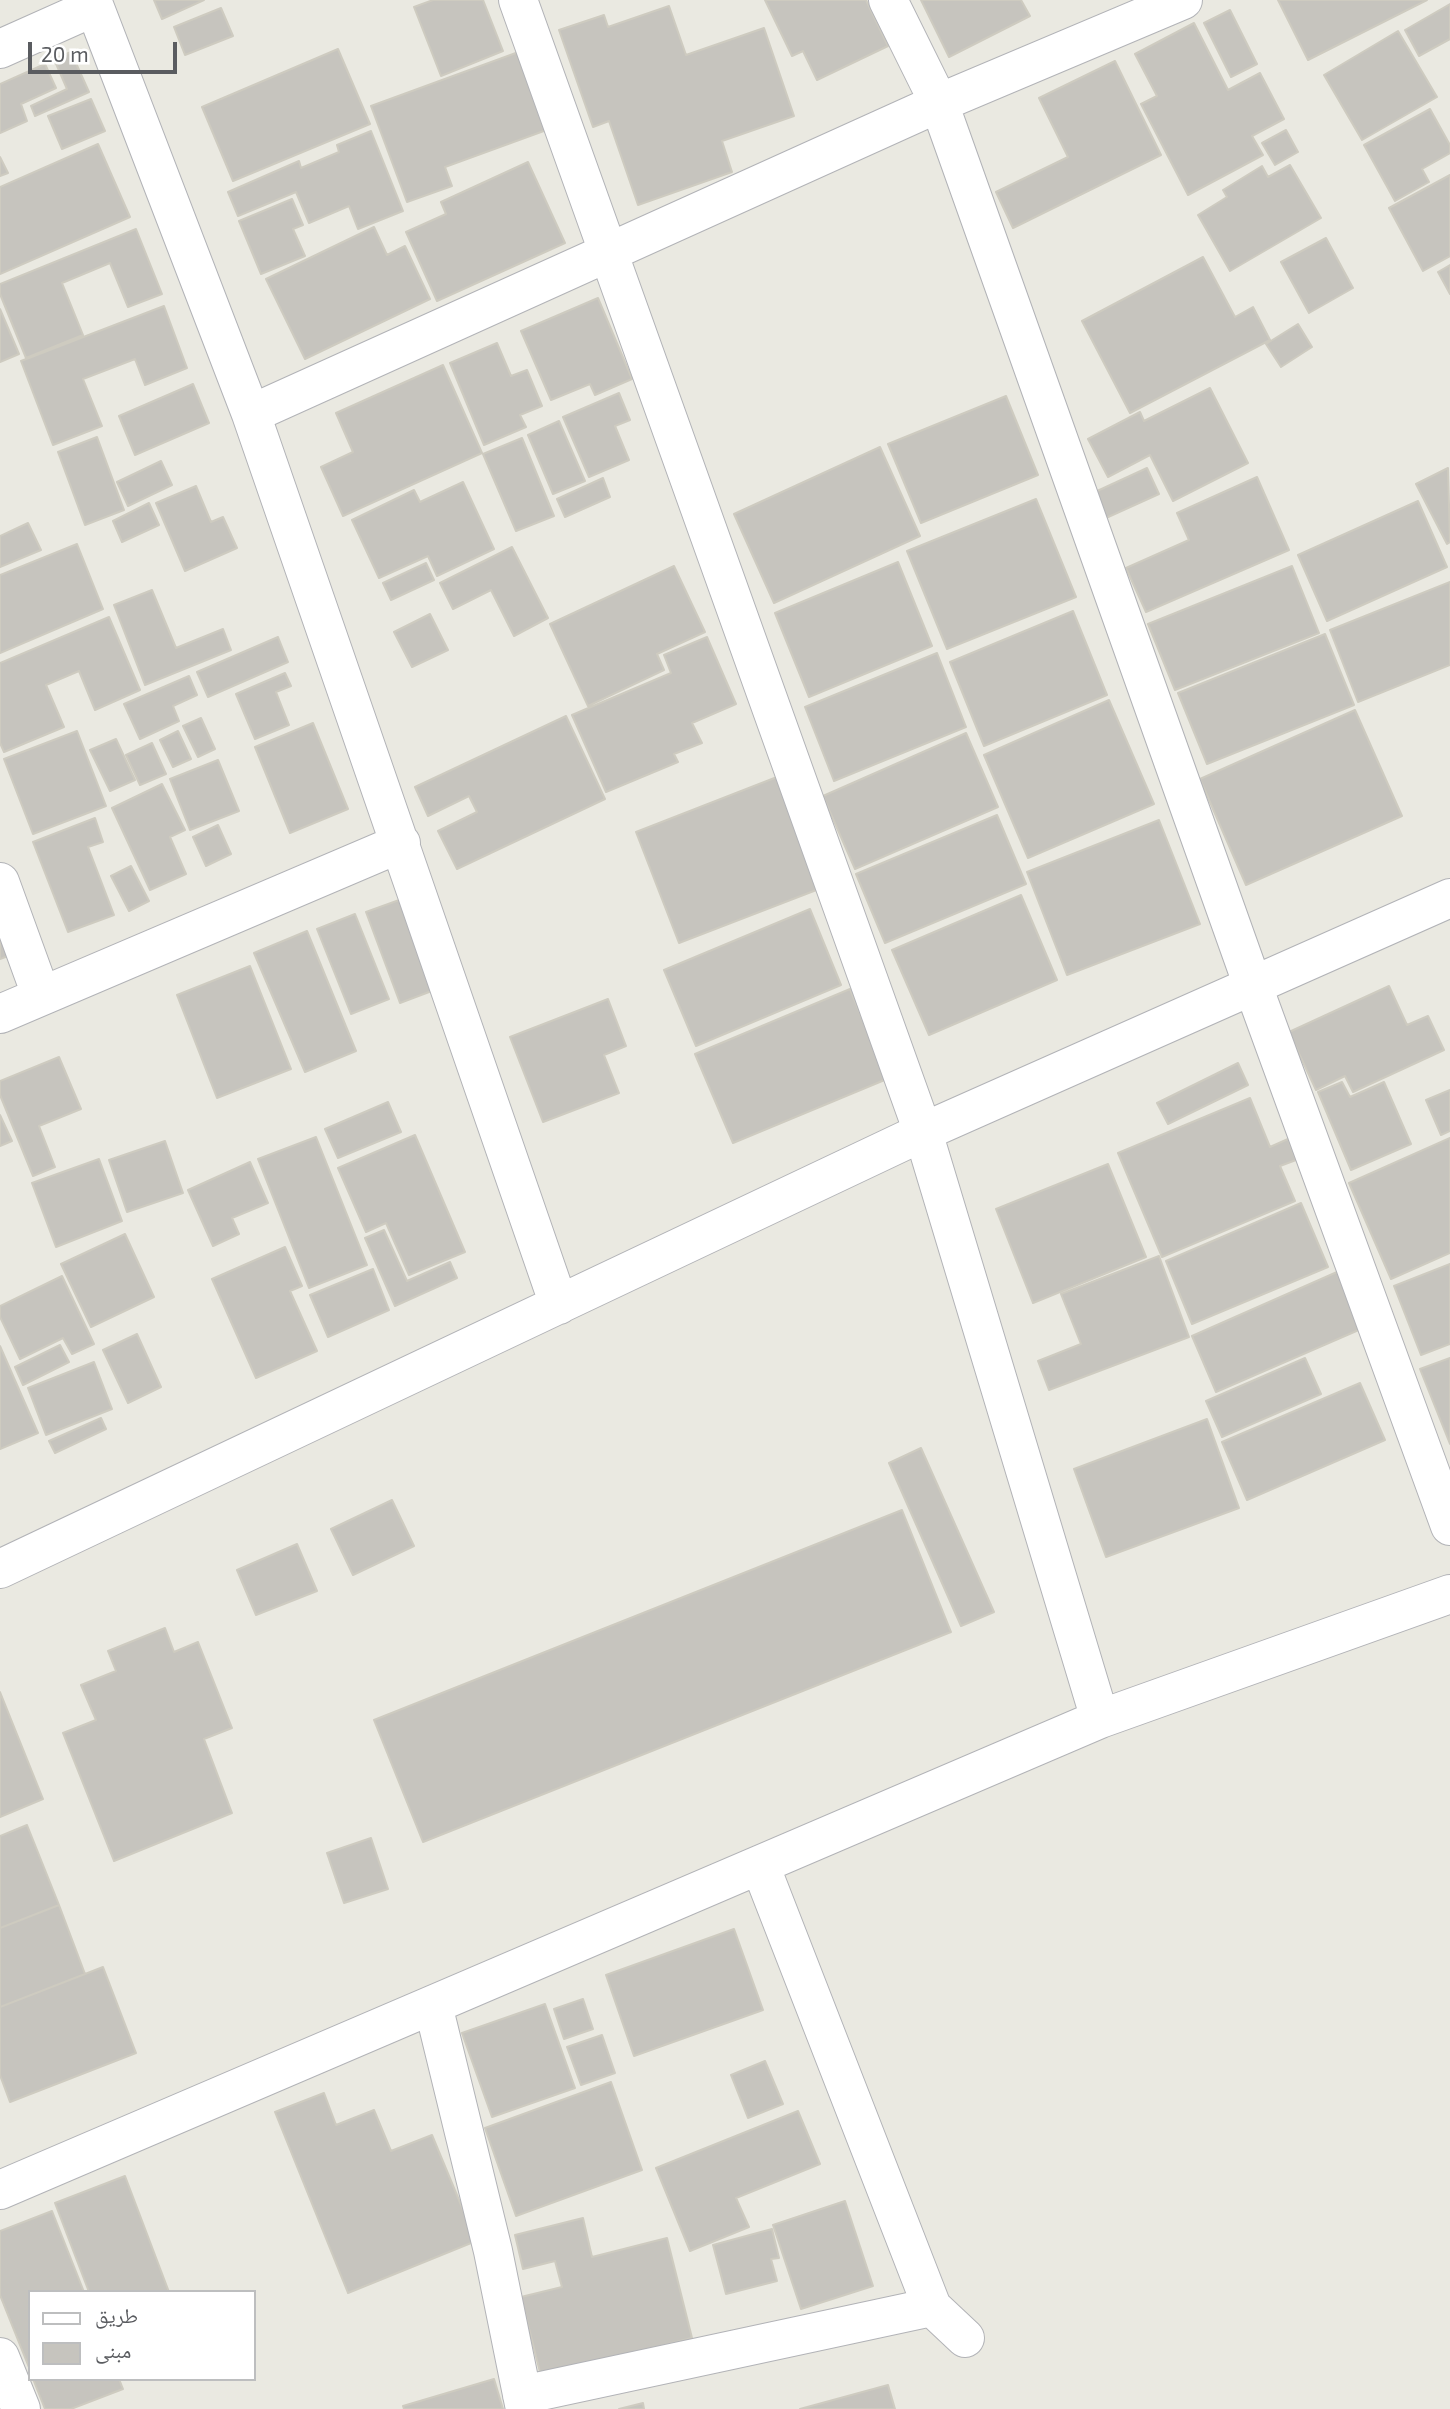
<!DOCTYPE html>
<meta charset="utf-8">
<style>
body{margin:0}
#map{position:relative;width:1450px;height:2409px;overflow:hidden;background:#eae9e1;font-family:"Exo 2","Noto Naskh Arabic",sans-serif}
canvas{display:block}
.legend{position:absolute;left:28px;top:2290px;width:228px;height:91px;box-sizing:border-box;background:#fff;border:2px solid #bdbebf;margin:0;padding:9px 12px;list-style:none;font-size:21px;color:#5a5c60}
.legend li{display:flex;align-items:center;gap:14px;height:35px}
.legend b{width:35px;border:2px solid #bdbebf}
.scale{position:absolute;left:28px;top:42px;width:149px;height:32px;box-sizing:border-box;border:4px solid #5a5c60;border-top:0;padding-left:9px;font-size:21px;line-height:24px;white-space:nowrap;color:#5a5c60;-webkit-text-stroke:5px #fff;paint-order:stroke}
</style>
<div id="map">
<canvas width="1450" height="2409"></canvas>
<ul class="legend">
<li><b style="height:9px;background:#fff"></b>طريق</li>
<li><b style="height:19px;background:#c6c4be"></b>مبنى</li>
</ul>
<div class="scale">20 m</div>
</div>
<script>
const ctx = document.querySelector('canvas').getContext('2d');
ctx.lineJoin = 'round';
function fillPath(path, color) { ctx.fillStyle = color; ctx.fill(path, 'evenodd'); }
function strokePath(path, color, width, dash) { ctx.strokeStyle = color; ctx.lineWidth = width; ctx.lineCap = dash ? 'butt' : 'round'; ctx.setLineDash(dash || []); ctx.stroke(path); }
const building = new Path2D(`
 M154,0H204L162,19Z
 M433,0H483L503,51L441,76L414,7Z
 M765,0H866L888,46L817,80L803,51L792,56Z
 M921,0H1021L1030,16L949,57Z
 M1278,0H1427L1308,60Z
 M1450,4V39L1419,56L1405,30Z
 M669,6L686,55L764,28L794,116L722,141L732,172L638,205L609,121L593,127L559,30L604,15L608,27Z
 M221,8L233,36L185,55L174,27Z
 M1230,10L1257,64L1231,77L1204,23Z
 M1194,23L1228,90L1260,73L1284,119L1252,136L1263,155L1188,195L1141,104L1157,96L1135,54Z
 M1398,31L1437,97L1362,140L1324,75Z
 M338,49L370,124L233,181L202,107Z
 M524,50L552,128L445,167L452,186L407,202L371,106Z
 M71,52L89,92L35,116L31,106L67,89L54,59Z
 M1115,61L1161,155L1013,228L996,192L1068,157L1039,98Z
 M45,64L56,88L21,104L27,121L0,133V84Z
 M91,99L105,131L62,149L48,116Z
 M1430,109L1450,145V153L1422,169L1429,182L1395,201L1364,145Z
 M1286,130L1298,152L1275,165L1262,143Z
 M371,131L403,211L358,229L349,206L309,223L296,192L238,216L228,192L299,161L301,168L339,152L337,145Z
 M98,144L130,217L0,274V187Z
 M0,157L8,173L0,176Z
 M528,162L565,243L437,301L406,232L446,214L441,202Z
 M1290,165L1321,218L1230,271L1198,215L1227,197L1223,190L1262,166L1268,177Z
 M1450,175V256L1423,271L1389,208Z
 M292,199L303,225L293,229L305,256L261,274L239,221Z
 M374,227L387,255L405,246L430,299L305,359L266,279Z
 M136,229L162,294L128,307L110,263L62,283L83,335L26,358L0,294V284Z
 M1326,238L1353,288L1309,313L1281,262Z
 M1203,257L1235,317L1253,307L1270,340L1130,413L1082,321Z
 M1450,265V294L1438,272Z
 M598,298L632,379L595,395L590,384L551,400L521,331Z
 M164,306L187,368L145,385L135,359L83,379L102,426L53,445L21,361Z
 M0,309L19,354L0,362Z
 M1298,324L1312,347L1281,367L1266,344Z
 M497,343L511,376L527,370L542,406L520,415L526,427L484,445L450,363Z
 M443,365L482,453L343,516L321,467L353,452L336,413Z
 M193,384L209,423L135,455L119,416Z
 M1210,388L1248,463L1173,501L1150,455L1108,477L1088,439L1140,412L1144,421Z
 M619,393L630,420L615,426L629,460L589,477L563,417Z
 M1006,396L1038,475L921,523L888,444Z
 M559,421L585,481L553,494L528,435Z
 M97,437L124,510L85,525L58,452Z
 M522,438L554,516L516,531L483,454Z
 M880,447L920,536L774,603L734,514Z
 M161,461L172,485L128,506L117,482Z
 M1147,468L1159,494L1106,518L1095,492Z
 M1448,468L1450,542L1447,544L1416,484Z
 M1257,477L1289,550L1146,612L1126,568L1189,540L1177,513Z
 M603,478L610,497L565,517L557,499Z
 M463,482L494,549L437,576L428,556L379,578L352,520L414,490L420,502Z
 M196,486L211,522L223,517L237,548L185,571L156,503Z
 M1036,499L1076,597L947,649L907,551Z
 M1418,501L1447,567L1327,621L1298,555Z
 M149,503L159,525L122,542L113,521Z
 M28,523L41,550L0,567V536Z
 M77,544L103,609L0,653V575Z
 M512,547L548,618L514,636L491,590L453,609L440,583Z
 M898,562L932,646L809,697L775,613Z
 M426,563L434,580L391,600L383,583Z
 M674,566L705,632L657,654L664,670L588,706L550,624Z
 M1292,566L1319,633L1175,690L1148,624Z
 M1450,582V665L1358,702L1330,630Z
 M152,590L176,648L223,629L231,650L145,685L114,605Z
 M1073,611L1107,695L984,746L950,662Z
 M430,614L448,650L412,667L394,632Z
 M109,617L140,690L95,710L79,671L46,685L64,727L4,752L0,743V663Z
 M1325,634L1354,705L1207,764L1178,693Z
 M278,637L288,662L208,697L197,672Z
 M707,637L736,704L692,723L702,743L674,754L678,762L606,792L572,715L671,673L664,655Z
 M937,653L966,727L834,781L805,707Z
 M285,673L291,686L276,692L289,725L255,739L236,694Z
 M189,676L197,695L173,706L179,721L140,739L124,704Z
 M1109,700L1154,804L1028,858L984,755Z
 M1355,710L1402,816L1246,885L1200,779Z
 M566,716L605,799L457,869L438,831L477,812L469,796L428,816L415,787Z
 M201,718L215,749L198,757L183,726Z
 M313,723L348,809L290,833L255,747Z
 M77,731L106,806L33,834L4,759Z
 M178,731L191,759L173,767L160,740Z
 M966,733L998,807L855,869L823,796Z
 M116,739L135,780L110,791L90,750Z
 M152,743L166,774L140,785L126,755Z
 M218,760L239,811L190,830L170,779Z
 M777,777L819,889L679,943L636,832Z
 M162,784L185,830L170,837L186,874L150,890L112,808Z
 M997,815L1026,884L885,943L856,874Z
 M95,818L103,842L88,847L114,915L68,932L33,842Z
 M1159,820L1200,924L1067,975L1027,872Z
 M218,825L231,854L206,866L193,837Z
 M131,866L149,901L129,911L111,876Z
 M1021,895L1057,980L929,1035L892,950Z
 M402,899L437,989L400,1003L366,912Z
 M810,909L841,985L696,1046L664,970Z
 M355,914L389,999L351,1014L317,929Z
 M0,927L11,955L0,959Z
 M307,931L356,1051L305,1072L254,953Z
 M250,966L291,1069L217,1098L177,995Z
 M1389,986L1407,1025L1428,1016L1444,1050L1353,1092L1345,1076L1316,1090L1289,1032Z
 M850,989L887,1079L733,1143L695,1054Z
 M608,999L626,1046L604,1055L619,1093L543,1122L510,1037Z
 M59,1057L81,1109L39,1126L55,1167L33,1176L0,1095V1081Z
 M1238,1063L1248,1085L1168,1124L1157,1103Z
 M1342,1082L1350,1097L1384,1082L1411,1144L1351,1170L1318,1092Z
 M1450,1090V1131L1441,1135L1426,1100Z
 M1250,1098L1270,1147L1288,1139L1296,1160L1280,1166L1295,1201L1162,1257L1118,1153Z
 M388,1102L401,1132L338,1158L325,1129Z
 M0,1115L12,1141L0,1146Z
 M415,1135L465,1252L409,1275L386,1223L366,1232L338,1168Z
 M316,1137L367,1265L309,1288L258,1159Z
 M1450,1138V1253L1391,1279L1349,1183Z
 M165,1141L183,1193L127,1212L109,1160Z
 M99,1159L122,1221L56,1247L32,1183Z
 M250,1162L268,1203L232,1218L239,1234L213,1246L188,1190Z
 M1108,1164L1146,1257L1033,1303L996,1209Z
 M1301,1203L1328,1267L1192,1324L1166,1261Z
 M384,1230L407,1281L450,1262L457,1278L395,1306L365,1238Z
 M125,1234L154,1297L91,1327L61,1264Z
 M285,1247L302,1286L290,1291L317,1351L256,1378L212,1279Z
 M1159,1256L1189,1337L1049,1390L1038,1361L1081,1344L1061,1294Z
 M1450,1264V1344L1421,1355L1394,1286Z
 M373,1269L389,1310L328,1337L310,1295Z
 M1337,1272L1361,1329L1216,1392L1192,1336Z
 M62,1276L94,1344L72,1354L63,1338L20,1359L0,1317V1306Z
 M137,1334L161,1387L128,1403L103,1350Z
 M60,1345L69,1362L23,1385L15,1367Z
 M0,1346L38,1433L0,1449Z
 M1305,1358L1321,1394L1222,1437L1206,1401Z
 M1450,1358V1444L1420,1369Z
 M94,1362L112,1409L46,1435L28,1388Z
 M1360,1383L1385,1440L1247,1500L1222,1442Z
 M101,1418L106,1429L55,1453L49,1441Z
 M1207,1419L1239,1508L1106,1557L1074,1469Z
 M921,1448L994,1612L961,1626L889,1463Z
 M392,1500L414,1546L353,1575L331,1529Z
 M902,1510L951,1632L423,1842L374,1720Z
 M297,1544L317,1591L256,1615L237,1570Z
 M165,1628L174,1652L198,1642L232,1728L204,1739L232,1813L114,1861L63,1733L96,1720L81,1685L116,1671L108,1651Z
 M0,1692L43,1799L0,1817Z
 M27,1825L59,1905L0,1928V1836Z
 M371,1838L388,1889L344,1903L327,1853Z
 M59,1905L85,1974L0,2007V1928Z
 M734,1929L763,2010L634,2056L606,1975Z
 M103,1967L136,2053L10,2102L0,2075V2007Z
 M583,1999L593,2029L564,2039L554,2009Z
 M545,2004L575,2088L492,2117L462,2033Z
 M602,2035L615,2073L581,2085L567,2047Z
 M765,2061L783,2104L748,2118L731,2075Z
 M611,2082L642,2170L516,2216L485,2128Z
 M324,2093L336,2125L374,2110L391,2151L432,2135L476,2241L348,2293L275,2112Z
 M798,2111L820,2164L736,2198L749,2227L690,2251L656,2168Z
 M125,2176L169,2292H89L55,2203Z
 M845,2201L873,2286L801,2309L773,2225Z
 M52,2211L84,2292H30V2370L0,2295V2231Z
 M583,2218L592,2257L667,2238L692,2338L541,2376L521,2297L562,2287L555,2261L523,2269L515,2235Z
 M772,2229L779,2258L771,2259L777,2281L726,2294L713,2245Z
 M33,2379H119L123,2389L71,2409H45Z
 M494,2379L503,2409H404L403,2406Z
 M888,2385L895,2409H800Z
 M643,2403L644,2409H619Z`);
fillPath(building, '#c6c4be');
strokePath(building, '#cecbc0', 2);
const street = new Path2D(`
 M92,0L251,414L559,1305
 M518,0L923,1132L1100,1719
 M888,0L939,103L1253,986L1450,1526
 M0,49L94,7
 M251,414L939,103L1183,0
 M0,882L41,995
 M0,1014L401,843
 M0,1569L923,1132L1450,898
 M760,1865L932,2307L965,2338
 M433,2005L493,2251L525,2409
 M0,2190L1100,1719L1450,1594
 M0,2357L21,2409
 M522,2395L932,2307`);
strokePath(street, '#b2b3b7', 40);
strokePath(street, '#fff', 38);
</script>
